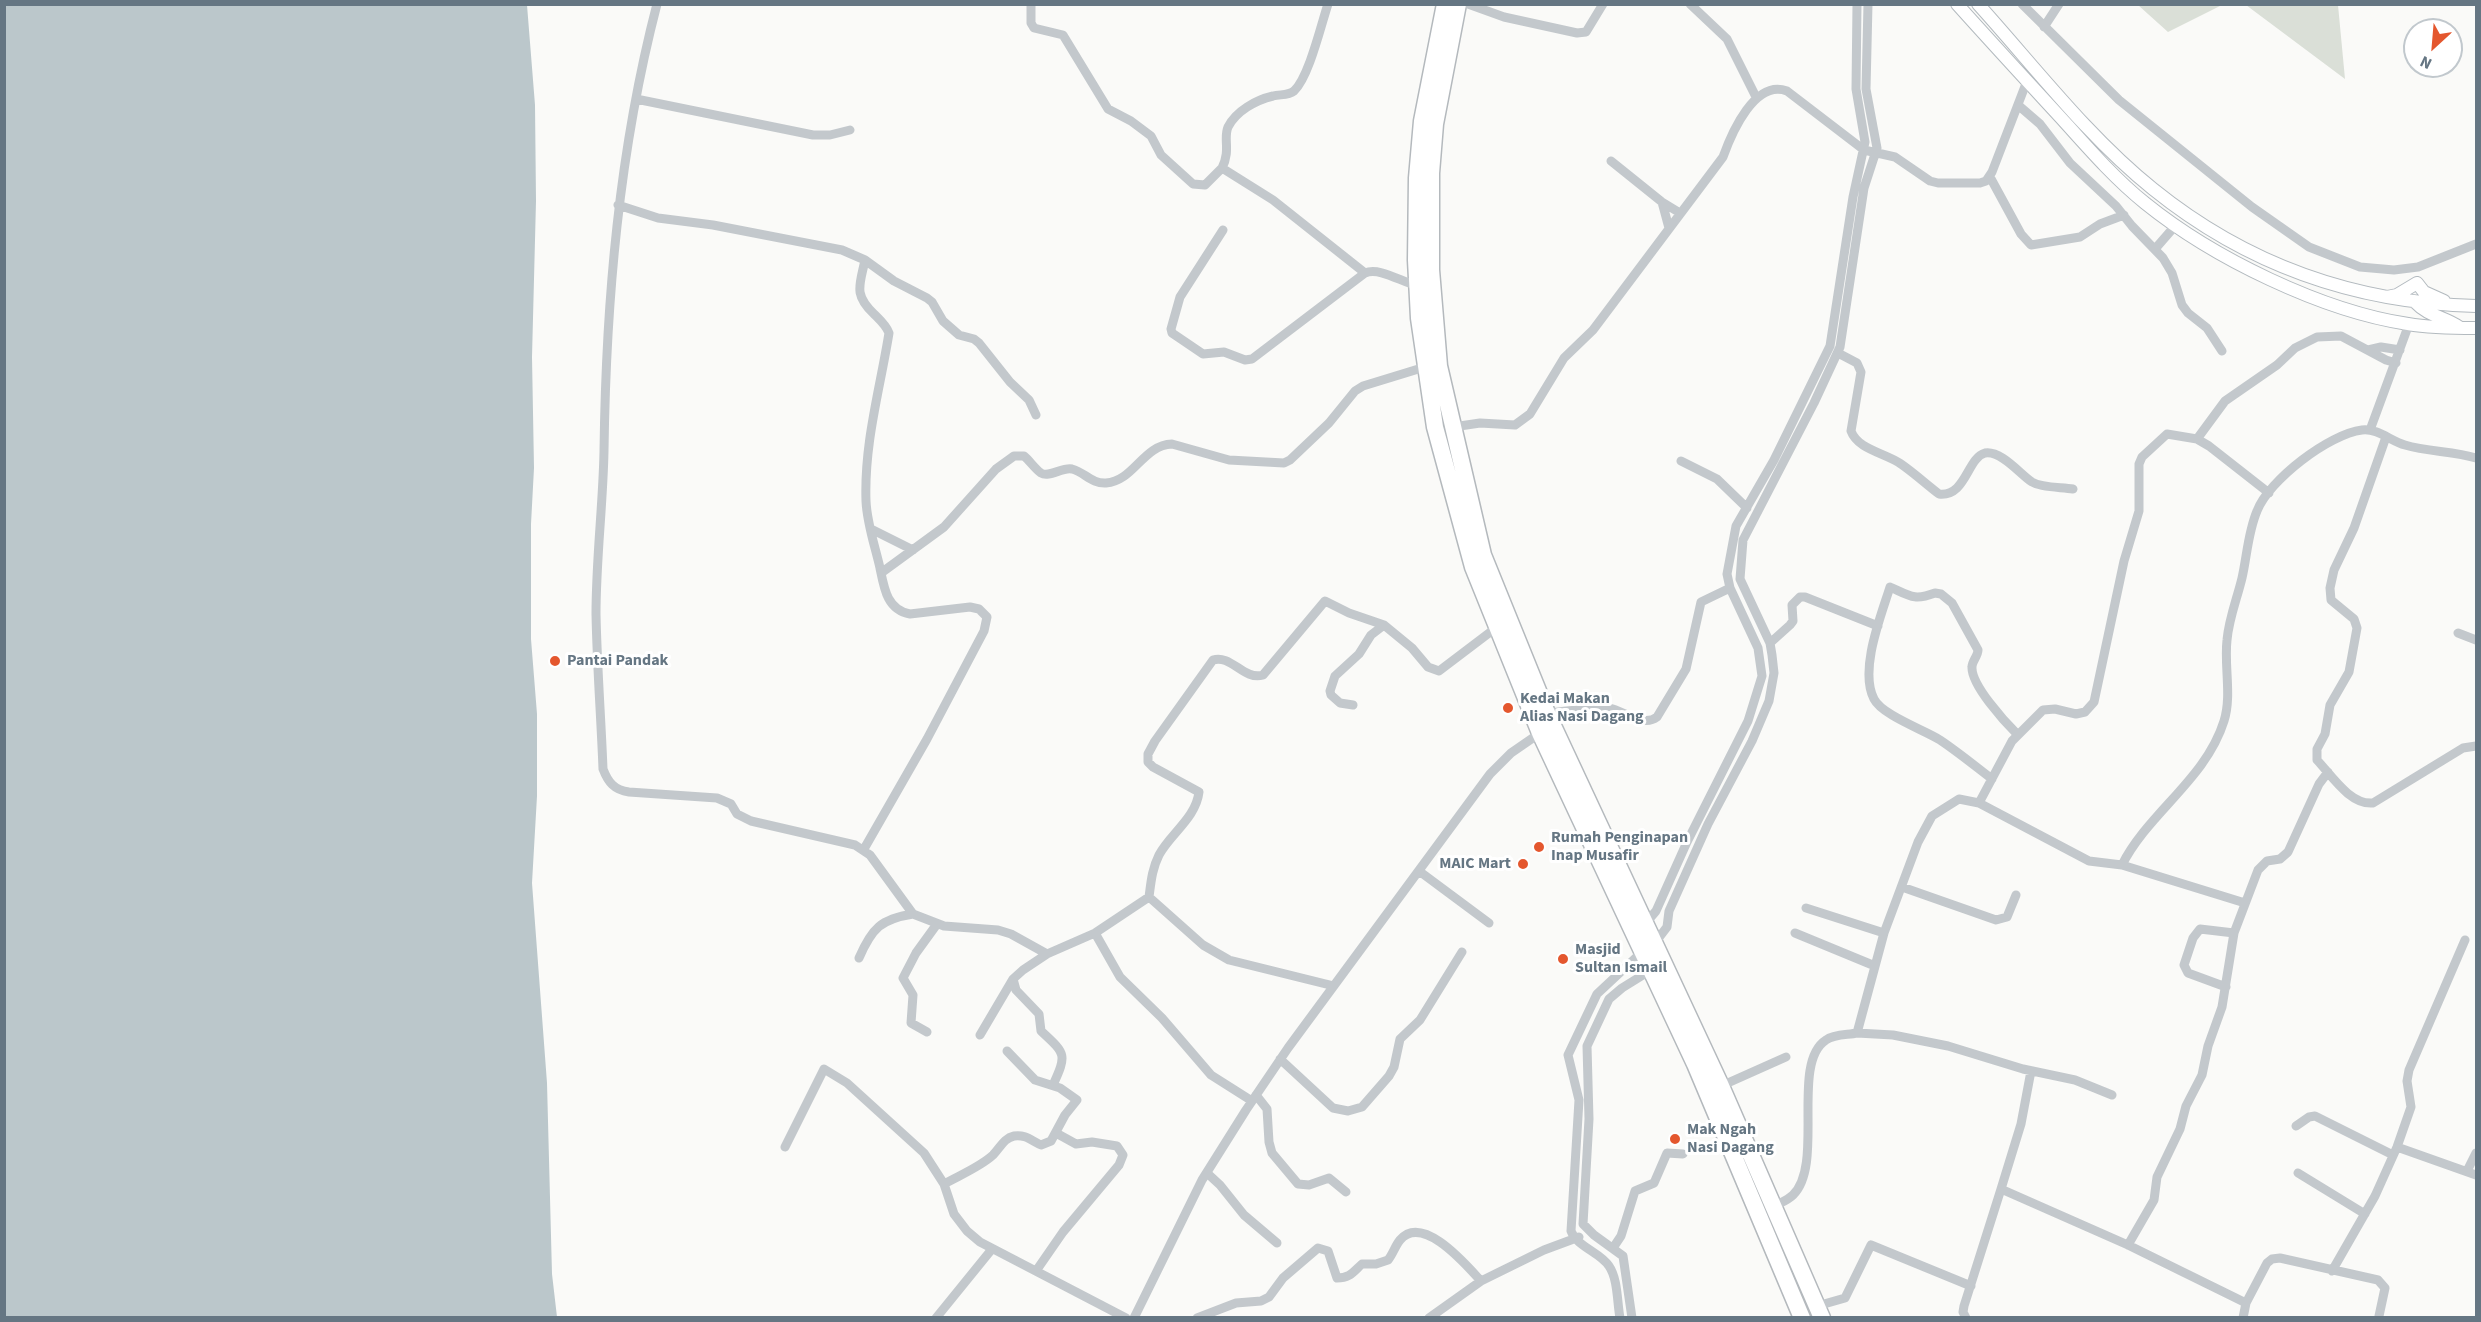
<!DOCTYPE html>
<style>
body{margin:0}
#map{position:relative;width:2481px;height:1322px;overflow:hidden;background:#fafaf8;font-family:"Source Sans 3",sans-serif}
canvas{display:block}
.frame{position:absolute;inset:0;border:6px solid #657683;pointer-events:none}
.north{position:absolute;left:2403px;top:18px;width:60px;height:60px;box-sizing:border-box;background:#fff;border:2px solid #c1c8cd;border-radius:50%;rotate:206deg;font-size:16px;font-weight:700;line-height:24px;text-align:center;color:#657683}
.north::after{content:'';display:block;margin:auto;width:21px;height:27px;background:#e4572e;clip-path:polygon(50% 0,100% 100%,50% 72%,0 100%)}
</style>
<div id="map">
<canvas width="2481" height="1322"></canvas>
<div class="frame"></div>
<div class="north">N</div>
</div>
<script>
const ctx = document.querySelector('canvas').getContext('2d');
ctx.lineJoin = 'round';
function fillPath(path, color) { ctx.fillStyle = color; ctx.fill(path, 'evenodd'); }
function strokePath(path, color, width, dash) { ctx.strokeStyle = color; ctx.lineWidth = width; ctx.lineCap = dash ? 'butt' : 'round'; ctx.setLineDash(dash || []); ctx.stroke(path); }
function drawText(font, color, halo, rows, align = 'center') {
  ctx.font = font + ' "Source Sans 3",sans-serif'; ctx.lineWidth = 6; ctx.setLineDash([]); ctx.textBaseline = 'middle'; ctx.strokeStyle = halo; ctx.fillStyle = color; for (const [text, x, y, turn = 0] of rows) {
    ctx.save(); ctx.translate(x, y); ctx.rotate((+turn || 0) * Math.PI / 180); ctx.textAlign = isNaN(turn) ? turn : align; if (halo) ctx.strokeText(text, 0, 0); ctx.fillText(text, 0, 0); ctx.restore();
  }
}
fillPath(new Path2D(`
 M2138,5H2222L2168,32Z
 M2246,5H2338L2345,79Z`), '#dadfd7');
fillPath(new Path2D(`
 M5,4L527,5L535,105L536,201L532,357L534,468L531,524V639L537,714V796L532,883L547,1083L552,1274L557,1317H5Z`), '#bbc7cb');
const secondary = new Path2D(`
 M1957,4C1992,43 2027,81 2062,119C2088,148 2115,179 2145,203C2213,258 2322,311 2408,324C2431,328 2454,328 2476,328
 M1978,4C2034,66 2088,137 2153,189C2247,265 2356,303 2476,306
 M2387,297L2397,295L2417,283L2424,292L2444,301
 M2416,303C2428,316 2445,317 2459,327`);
const highway = new Path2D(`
 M1445,4L1422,121L1417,178L1416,260L1419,318L1435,427L1473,567L1540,733L1695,1064L1802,1318
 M1458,4L1435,124L1431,173V270L1439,366L1483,555L1547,713L1721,1086L1822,1318`);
strokePath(secondary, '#b3babf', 14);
strokePath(highway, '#b4b9bd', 19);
strokePath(new Path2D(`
 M657,4C619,150 606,301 604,451C603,505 596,559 596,614C597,666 601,717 603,769C608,782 614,790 629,792L717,798L731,804L737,814L751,821L855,845L870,855L913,914L944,926L998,930L1011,934L1047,954
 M1031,4V23L1034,28L1063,35L1108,109L1131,121L1151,136L1161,155L1193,184L1205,185L1222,168L1273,200L1365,273C1380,267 1401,282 1418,286
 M1468,4L1504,17L1577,33L1586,32L1603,4
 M1690,4L1727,39L1756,97
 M2022,4L2119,100L2252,207L2309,247L2360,267L2394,270L2418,267L2476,244
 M2044,27L2059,4
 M636,99L813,135H830L850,130
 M2018,105L2040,124L2070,163L2116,206L2132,226L2163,258L2172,273L2182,305L2188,313L2207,328L2222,351
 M1611,161L1662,202L1680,213
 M1222,168C1231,150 1223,139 1228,127C1236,111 1256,100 1273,96C1280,94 1288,96 1294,91C1309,77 1321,25 1328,4
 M1990,177L2021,234L2031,245L2080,237L2100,224L2124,215
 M1662,202L1669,228
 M618,205L658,218L713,225L842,250L865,260L894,281L927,298L932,302L943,321L959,335L974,339L979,343L1010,382L1029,400L1036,415
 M1223,230L1180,297L1171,329L1172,333L1203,354L1224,352L1245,360L1252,359L1365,273
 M2155,249L2175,226
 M2368,350L2381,347L2400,350
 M1838,353L1857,363L1861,372L1851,431C1858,450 1886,453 1901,464C1914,473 1926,484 1939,494C1966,497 1967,458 1985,453C2001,450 2021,475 2032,482C2042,488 2062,487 2073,489
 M1453,427L1480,423L1515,425L1530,414L1564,358L1593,330L1723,157C1732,132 1755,79 1787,91L1864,150L1895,157L1930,181L1938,183H1980L1986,181L1992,172L2027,81
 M2370,430L2409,324
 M2386,437L2354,528L2334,570L2330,588L2331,600L2354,619L2357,628L2349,672L2330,705L2325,734L2317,749V760C2332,776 2350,805 2373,803L2463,748L2476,746
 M2197,439L2209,446L2269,493
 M1681,461L1717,479L1747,508
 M871,529L913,550
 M881,573L944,527L996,469L1014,456H1024C1030,461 1035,469 1041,473C1049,478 1062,467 1072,469C1084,472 1092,484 1106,483C1134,481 1143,445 1172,444L1229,460L1284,463L1290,460L1329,423L1355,391L1363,386L1425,367
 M2458,633L2476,640
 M1770,643L1790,625L1793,621L1792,605L1800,597H1805L1878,626
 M1353,705L1340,703L1331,695L1330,691L1335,676L1359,654L1371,635L1384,625
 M1547,713C1562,712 1602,706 1613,709C1627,713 1644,727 1657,717L1686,669L1701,602L1730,588
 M1992,779C1975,766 1958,752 1940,740C1924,730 1882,715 1874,699C1859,670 1881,616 1890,587C1910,596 1914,601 1935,593L1941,594L1952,603L1978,650C1978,656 1972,661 1972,667C1971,685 2005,722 2017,734
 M1979,803L2089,861L2122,865L2245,903
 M864,849L927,739L984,631L987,617L979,609L970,607L910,614C887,610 884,588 880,568C875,546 867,524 866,501C864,443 880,389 889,333C886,325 880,320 874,314C853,294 860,285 865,260
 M2122,865C2148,813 2206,779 2224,721C2232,696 2224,666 2227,640C2229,618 2237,599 2242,578C2247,556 2248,532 2257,511C2269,480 2329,434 2362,430C2377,428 2391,441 2405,445C2428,452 2453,451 2476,458
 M1419,871L1489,923
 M1902,887L1996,920L2007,917L2016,895
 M1149,897C1151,882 1152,869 1159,855C1170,834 1196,818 1199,792L1153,767L1148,762V754L1155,741L1213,660C1231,654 1244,681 1263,675L1325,601L1349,613L1384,625L1412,648L1428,667L1439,671L1497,627
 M1806,908L1884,933
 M1645,924L1656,911L1687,842L1748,721L1762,676L1758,648L1730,588L1727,574L1736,526L1774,460L1830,346L1853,197L1865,142L1856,89L1857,4
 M1095,933L1120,977L1162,1018L1211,1075L1252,1101
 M1795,933L1875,966
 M1654,944L1667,927L1669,911L1708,824L1752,741L1769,701L1774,673L1772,655L1770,643L1740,579L1743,540L1814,403L1840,347L1864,188L1877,148L1866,89L1868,4
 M859,958C872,928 881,919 913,914
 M1013,979L1016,990L1039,1014L1041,1031C1066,1054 1067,1054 1053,1085
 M2226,987L2188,973L2184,965L2193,938L2200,929L2234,933
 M927,1032L911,1023L913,995L903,978L916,953L937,924
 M1857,1033L1893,1035L1948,1046L2023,1069L2075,1080L2112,1095
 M980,1035L1013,979L1023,970L1047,954L1095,933L1149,897L1203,945L1229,960L1334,986
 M1280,1059L1333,1108L1348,1111L1362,1107L1389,1076L1394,1067L1400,1039L1420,1020L1462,952
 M2031,1071L2021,1124L2001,1189L2128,1245L2246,1303
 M1721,1086L1786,1057
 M1256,1095L1267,1109L1269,1142L1272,1153L1298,1184L1309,1185L1329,1178L1346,1192
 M2296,1126L2309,1117L2315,1116L2393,1155
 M785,1147L824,1069L847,1083L924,1153L944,1184L954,1214L967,1231L980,1242L1126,1318
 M2397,1147L2476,1175
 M2467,1171L2476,1153
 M1207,1173L1220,1185L1244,1215L1277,1243
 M2298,1173L2365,1214
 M944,1184C960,1175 980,1167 993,1155C1000,1148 1004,1138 1014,1136C1025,1134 1032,1141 1041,1145L1051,1141L1065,1115L1077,1100L1060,1088L1035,1080L1007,1051
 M1773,1207C1780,1203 1788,1200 1793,1195C1825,1164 1790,1063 1826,1040C1834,1034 1848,1035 1857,1033L1884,933L1918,842L1932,816L1959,799L1979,803L2012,741L2043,710L2055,709L2076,714L2085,712L2094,702L2124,561L2139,511V464L2142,457L2167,434L2197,439L2225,401L2277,365L2295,348L2317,337L2341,336L2386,360L2396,363
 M2128,1245L2154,1200L2157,1177L2180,1129L2186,1106L2202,1075L2208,1046L2222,1007L2234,933L2258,870L2267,861L2280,859L2288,852L2319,784L2328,772
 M1613,1248L1621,1236L1635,1191L1654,1183L1667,1153L1683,1154
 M1036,1271L1063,1232L1119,1165L1123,1155L1117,1146L1092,1142L1076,1144L1056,1133
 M2332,1271L2375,1196L2397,1147L2411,1107L2407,1081L2409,1070L2465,940
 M1817,1306L1845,1298L1871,1245L1971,1286
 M936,1318L992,1249
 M1134,1318L1202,1180L1246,1110L1288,1048L1490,774L1511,753L1540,733
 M1197,1318L1236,1303L1261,1301L1269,1297L1283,1278L1318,1248L1328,1251L1337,1278C1350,1278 1353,1272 1362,1264H1376L1388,1260C1393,1254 1395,1246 1400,1240C1423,1213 1467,1266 1481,1281
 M1429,1318L1481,1281L1544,1250L1579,1237
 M1620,1318C1617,1302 1618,1279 1609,1266C1600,1252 1577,1247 1571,1231L1579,1100L1568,1055L1597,994L1642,952
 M1632,1318L1623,1256L1594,1235L1583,1224L1589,1119L1587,1046L1609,999L1622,988L1651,970
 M1966,1318L1963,1312L1964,1306L2001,1189
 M2243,1318L2246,1303L2267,1263L2272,1259L2280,1258L2378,1280L2385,1288L2379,1316`), '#c3c8cc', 9);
strokePath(secondary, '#fff', 12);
strokePath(highway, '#fff', 16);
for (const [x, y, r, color] of [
 [555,661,6,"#e4572e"],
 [1508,708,6,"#e4572e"],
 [1539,847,6,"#e4572e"],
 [1523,864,6,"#e4572e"],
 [1563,959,6,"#e4572e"],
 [1675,1139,6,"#e4572e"]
]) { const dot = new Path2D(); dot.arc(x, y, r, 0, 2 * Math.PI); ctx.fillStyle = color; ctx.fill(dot); strokePath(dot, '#fff', 2); }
drawText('bold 16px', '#657683', '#fff', [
 ["Pantai Pandak",567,661],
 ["Kedai Makan",1520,699],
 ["Alias Nasi Dagang",1520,717],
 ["Rumah Penginapan",1551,838],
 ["Inap Musafir",1551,856],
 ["MAIC Mart",1511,864,"right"],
 ["Masjid",1575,950],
 ["Sultan Ismail",1575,968],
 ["Mak Ngah",1687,1130],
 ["Nasi Dagang",1687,1148]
], 'left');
</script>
